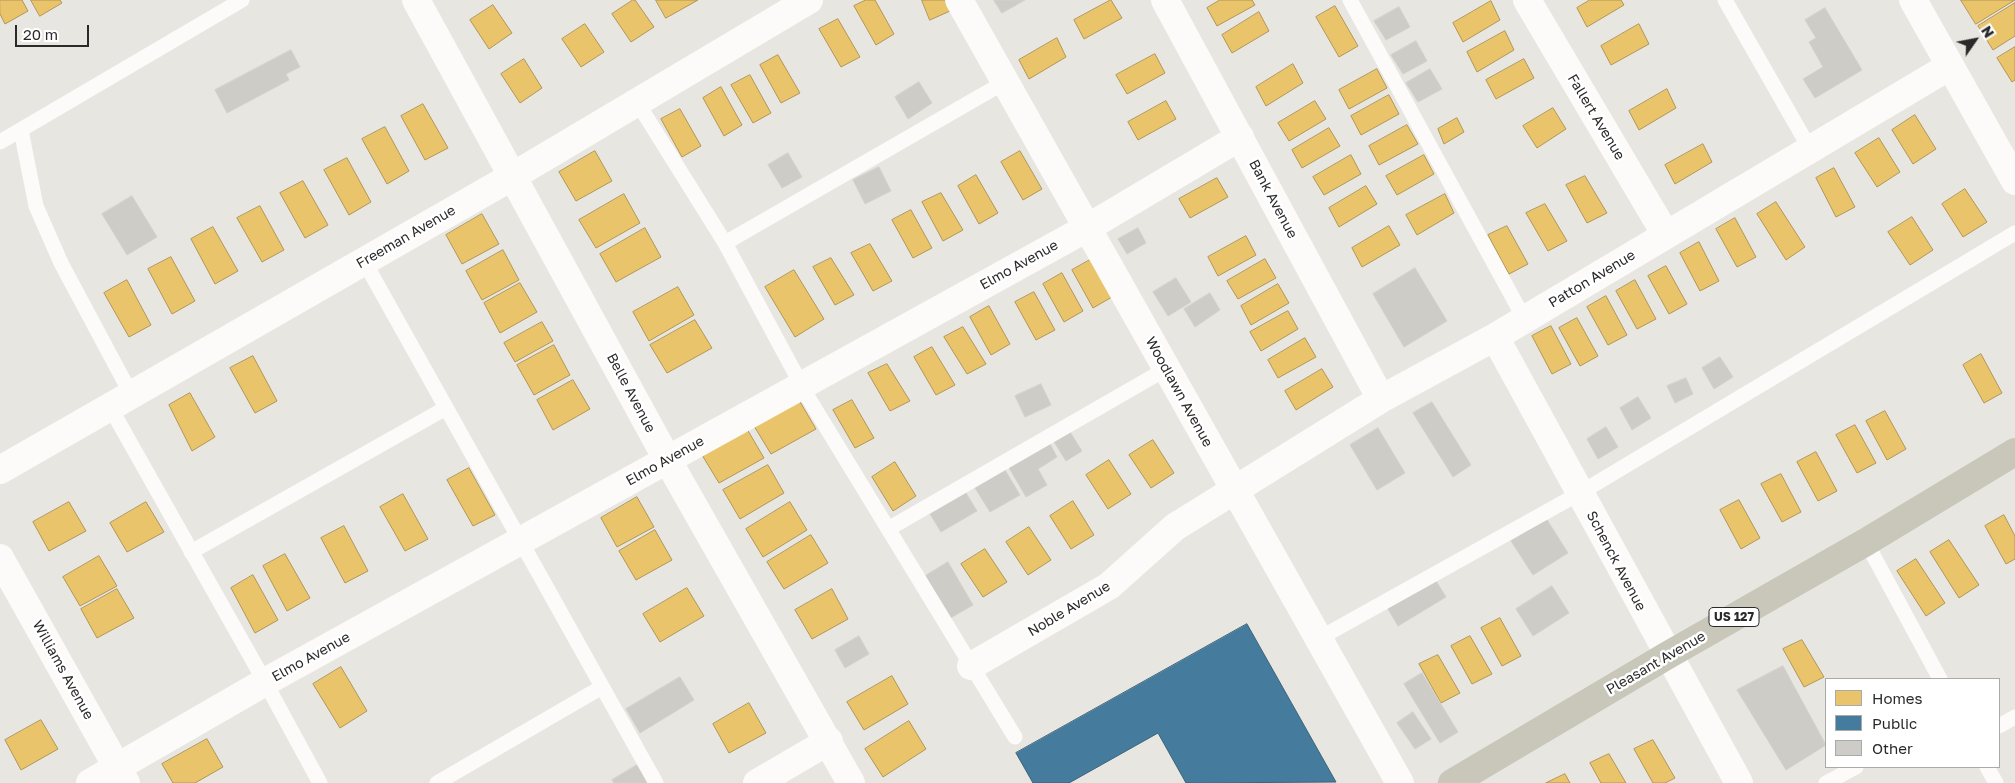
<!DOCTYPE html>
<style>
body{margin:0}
#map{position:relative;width:2015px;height:783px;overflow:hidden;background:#e8e6e0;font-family:"Golos Text",sans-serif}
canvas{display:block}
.legend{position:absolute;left:1825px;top:678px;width:175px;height:90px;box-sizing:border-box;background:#fff;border:1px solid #aaa;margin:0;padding:6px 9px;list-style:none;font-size:15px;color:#2a2a2a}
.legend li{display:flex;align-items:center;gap:10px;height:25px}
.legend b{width:25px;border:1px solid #aaa}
.north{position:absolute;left:1950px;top:15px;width:50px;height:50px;-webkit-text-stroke:4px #fff;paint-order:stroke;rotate:57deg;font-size:14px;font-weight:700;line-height:20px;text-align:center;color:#2a2a2a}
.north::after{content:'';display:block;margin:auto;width:18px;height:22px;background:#2a2a2a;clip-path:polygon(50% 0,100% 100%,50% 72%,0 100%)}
.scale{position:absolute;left:15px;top:25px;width:74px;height:22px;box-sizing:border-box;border:2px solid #2a2a2a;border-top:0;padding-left:6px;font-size:15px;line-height:18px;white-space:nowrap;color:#2a2a2a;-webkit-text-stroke:4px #fff;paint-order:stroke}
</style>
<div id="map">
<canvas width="2015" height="783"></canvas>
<ul class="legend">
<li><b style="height:14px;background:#e9c46a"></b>Homes</li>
<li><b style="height:14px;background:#457b9d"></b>Public</li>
<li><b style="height:14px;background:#cdccc7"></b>Other</li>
</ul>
<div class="north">N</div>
<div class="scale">20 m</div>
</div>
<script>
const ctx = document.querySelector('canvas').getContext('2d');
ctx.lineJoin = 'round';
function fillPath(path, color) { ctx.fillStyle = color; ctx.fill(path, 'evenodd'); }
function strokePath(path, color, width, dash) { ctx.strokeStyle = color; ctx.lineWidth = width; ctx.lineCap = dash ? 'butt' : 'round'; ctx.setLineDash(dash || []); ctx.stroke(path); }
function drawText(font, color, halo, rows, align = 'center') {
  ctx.font = font + ' "Golos Text",sans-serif'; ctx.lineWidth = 5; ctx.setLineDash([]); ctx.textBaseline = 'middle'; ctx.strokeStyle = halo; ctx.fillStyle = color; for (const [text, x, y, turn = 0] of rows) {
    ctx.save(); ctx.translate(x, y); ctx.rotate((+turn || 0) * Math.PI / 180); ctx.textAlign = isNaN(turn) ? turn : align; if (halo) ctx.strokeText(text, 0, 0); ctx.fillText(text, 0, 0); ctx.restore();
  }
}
const homes = new Path2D(`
 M0,0H22L28,11L5,24L0,14Z
 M31,0H60L62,3L40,16Z
 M633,0H635L654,27L631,42L612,14Z
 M656,0H698L666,18Z
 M866,0H875L894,34L876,45L854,6Z
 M922,0H945L950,11L930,20Z
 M1111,0L1122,18L1084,39L1074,20Z
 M1220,0H1252L1255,5L1217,26L1207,8Z
 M1590,0H1621L1624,5L1587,27L1577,8Z
 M1961,0H2015L1976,24Z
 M1491,1L1500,20L1463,42L1453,23Z
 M2015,3V36L1993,50L1978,26Z
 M493,5L512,33L489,49L470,20Z
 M1335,6L1358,46L1339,57L1316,17Z
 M1259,12L1269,31L1232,53L1222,35Z
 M838,19L860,57L841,67L819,29Z
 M585,24L604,52L581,67L562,39Z
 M1639,24L1649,44L1611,65L1601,46Z
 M1505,31L1514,50L1477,72L1467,52Z
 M1057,38L1066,57L1029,79L1019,60Z
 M2015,47V80L2012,82L1997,58Z
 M1155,54L1165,73L1127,94L1116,75Z
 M778,55L800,93L781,103L760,65Z
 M524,59L542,88L520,103L501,74Z
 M1524,59L1534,78L1496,99L1486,80Z
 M1293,64L1303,83L1266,106L1256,87Z
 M1377,69L1387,88L1349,109L1339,90Z
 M750,75L771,113L753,123L731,85Z
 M721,87L742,125L724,136L703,98Z
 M1667,89L1676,108L1639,130L1629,111Z
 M1389,95L1399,114L1361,135L1351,116Z
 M1166,101L1176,119L1138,140L1128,122Z
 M1315,101L1326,119L1289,141L1278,123Z
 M423,104L448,148L425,160L401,116Z
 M1553,108L1566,129L1537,148L1523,126Z
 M680,109L701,146L682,157L661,119Z
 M1915,115L1936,149L1913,164L1892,130Z
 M1457,118L1464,132L1444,144L1438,129Z
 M1407,125L1418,144L1379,165L1369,146Z
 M385,127L409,171L387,184L362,139Z
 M1329,128L1340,146L1302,168L1292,150Z
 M1879,138L1900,172L1877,187L1855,153Z
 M1703,144L1712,162L1675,184L1665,165Z
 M595,151L612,181L576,201L559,172Z
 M1020,151L1042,189L1023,200L1001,162Z
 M1351,155L1361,174L1324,195L1313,177Z
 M1424,155L1434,174L1397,195L1386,176Z
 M347,158L371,202L349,215L324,170Z
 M1834,168L1855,207L1836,217L1816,178Z
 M976,175L998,213L979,224L958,186Z
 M1585,176L1607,213L1587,223L1566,185Z
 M1217,178L1228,197L1190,218L1179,199Z
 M303,181L328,225L305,238L280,193Z
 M1366,186L1377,204L1339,227L1329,208Z
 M1965,189L1987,222L1963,237L1942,204Z
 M941,193L963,230L943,241L922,202Z
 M624,194L640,223L596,248L579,220Z
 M1445,194L1454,213L1417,235L1406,215Z
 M1776,202L1805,247L1786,260L1757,214Z
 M1545,204L1567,241L1548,251L1526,213Z
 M260,206L284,250L262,262L237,218Z
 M911,210L932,248L913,258L892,220Z
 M482,214L499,244L462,264L446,235Z
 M1912,217L1933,250L1910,265L1888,232Z
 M1735,218L1756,257L1737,267L1716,229Z
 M1389,226L1400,245L1362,267L1352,248Z
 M1507,226L1528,264L1509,274L1488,235Z
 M213,227L238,271L215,284L191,239Z
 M645,228L661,257L616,282L600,254Z
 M1246,236L1256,255L1218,276L1208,257Z
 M1699,242L1719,281L1700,291L1680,253Z
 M870,244L892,281L873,291L851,253Z
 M503,250L519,280L482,300L466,271Z
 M171,257L195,301L172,314L148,269Z
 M831,258L854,295L835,305L813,267Z
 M1265,259L1276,278L1238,299L1227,281Z
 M1090,260L1112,297L1093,308L1072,270Z
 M1666,266L1687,304L1669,314L1648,276Z
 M794,270L824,319L795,337L765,287Z
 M1062,273L1083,311L1064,322L1043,284Z
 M127,280L151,325L129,337L104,293Z
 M1635,280L1656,319L1637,329L1616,291Z
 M520,283L537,312L500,333L484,303Z
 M1278,284L1289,303L1251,325L1241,306Z
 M678,287L694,315L649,341L633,312Z
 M1034,292L1055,330L1036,340L1015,302Z
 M1606,296L1627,335L1608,345L1587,307Z
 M989,306L1010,344L991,355L970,317Z
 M1288,311L1298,329L1261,351L1250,332Z
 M1577,318L1598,356L1580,366L1559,328Z
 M695,320L712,348L667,373L650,345Z
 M542,322L553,341L515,362L504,343Z
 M1551,326L1571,364L1552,374L1532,336Z
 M963,327L986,364L967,374L944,337Z
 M1305,338L1316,357L1278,378L1268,360Z
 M554,345L570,375L534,395L517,365Z
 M932,347L955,385L936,395L914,357Z
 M1981,354L2002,393L1984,403L1963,365Z
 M253,356L277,401L255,413L230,368Z
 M887,364L910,401L890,411L868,373Z
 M1322,369L1333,387L1296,410L1285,391Z
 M573,380L590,409L553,430L537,400Z
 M190,393L215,437L192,451L169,405Z
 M799,400L816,429L771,454L754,426Z
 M852,400L874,438L855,448L833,410Z
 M1885,411L1906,449L1887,460L1866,421Z
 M1855,425L1876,463L1857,473L1836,435Z
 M747,429L764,458L719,483L702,455Z
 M1153,440L1174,473L1151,488L1129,455Z
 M1816,452L1837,491L1818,501L1797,462Z
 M1109,460L1131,494L1108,509L1086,475Z
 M895,462L916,496L893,511L872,477Z
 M768,465L784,493L740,519L723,490Z
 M469,468L495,515L473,526L447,480Z
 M1781,474L1801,512L1782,522L1761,484Z
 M403,494L428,539L405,551L380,507Z
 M637,497L654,527L617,547L601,518Z
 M1739,500L1760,538L1741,549L1720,510Z
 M1073,501L1094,535L1071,549L1050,516Z
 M69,502L86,531L49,551L33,522Z
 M146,502L164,532L127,552L110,523Z
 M790,502L807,530L763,557L746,529Z
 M2004,515L2015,536V559L2006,564L1985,526Z
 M344,526L368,571L345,583L321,538Z
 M1029,527L1051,560L1028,575L1006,542Z
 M655,530L672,560L636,580L619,551Z
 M811,535L828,563L784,589L767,562Z
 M1949,540L1979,585L1959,598L1930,552Z
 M985,549L1007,582L983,597L961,564Z
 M285,554L310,598L287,611L263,566Z
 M99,556L117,586L80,606L63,577Z
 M1916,559L1945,603L1926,616L1897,571Z
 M253,575L278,620L255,633L231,588Z
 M687,588L704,616L660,642L643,614Z
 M117,589L134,618L97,638L81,609Z
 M832,589L848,619L812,639L795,610Z
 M1500,618L1521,656L1502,666L1481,628Z
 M1470,636L1492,674L1472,684L1451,646Z
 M1802,640L1824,677L1804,687L1783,649Z
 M1438,655L1460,693L1441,703L1419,664Z
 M341,667L367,711L340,728L313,684Z
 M892,676L908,704L864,730L847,702Z
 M749,703L766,733L729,753L713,724Z
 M41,720L58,749L21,770L5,740Z
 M909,721L926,749L883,777L865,749Z
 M207,739L223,767L195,783H173L162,764Z
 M1653,740L1675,778L1665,783H1653L1634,749Z
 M1609,754L1626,783H1601L1590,763Z
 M1565,774L1570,783H1546Z`);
fillPath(homes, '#e9c46a');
strokePath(homes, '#b09657', 1);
const public = new Path2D(`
 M1247,624L1336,782L1186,783L1158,733L1069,783H1033L1016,753Z`);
fillPath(public, '#457b9d');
strokePath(public, '#3d637a', 1);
const building = new Path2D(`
 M994,0H1025L1002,13Z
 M1399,7L1410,27L1386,40L1374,21Z
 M1825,8L1862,70L1815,98L1803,79L1823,67L1809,42L1816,38L1805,20Z
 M1416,41L1427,61L1403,74L1391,55Z
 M291,50L300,67L286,74L289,80L227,113L215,90Z
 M1430,69L1442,89L1418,102L1406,83Z
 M919,82L932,103L908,119L895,97Z
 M788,153L802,177L782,188L768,165Z
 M879,167L891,191L865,204L853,180Z
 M132,196L157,237L127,255L102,214Z
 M1138,228L1146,243L1127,254L1118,239Z
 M1415,268L1447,321L1404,347L1373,294Z
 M1176,278L1191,302L1168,316L1153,292Z
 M1210,293L1220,310L1195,327L1184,309Z
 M1720,357L1733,377L1714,389L1702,368Z
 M1686,378L1693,394L1675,403L1667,386Z
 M1041,384L1051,405L1025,417L1015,396Z
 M1638,397L1651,418L1632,430L1620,408Z
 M1432,402L1471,465L1453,477L1413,413Z
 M1067,427L1082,451L1066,461L1051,437Z
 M1606,427L1618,447L1598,459L1587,439Z
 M1378,428L1405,473L1377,490L1350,445Z
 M1049,442L1057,457L1038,469L1047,485L1026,497L1008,466Z
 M1005,470L1020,495L990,512L975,488Z
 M966,493L977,511L941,532L930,514Z
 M1546,518L1568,553L1533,575L1511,541Z
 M948,562L973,605L947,620L922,578Z
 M1433,576L1446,597L1398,626L1385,604Z
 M1552,586L1569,613L1533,636L1516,609Z
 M859,636L869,654L845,668L835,650Z
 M1783,666L1826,745L1786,770L1737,690Z
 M1422,673L1458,732L1440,743L1404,684Z
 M680,677L694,700L640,733L626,709Z
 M1413,712L1431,739L1415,749L1397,723Z
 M637,765L648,783H614L612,780Z`);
fillPath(building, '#cdccc7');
strokePath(building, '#d3d1cc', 1);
strokePath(new Path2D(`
 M1350,0L1525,320
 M1725,0L1810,149
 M637,102L725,243L809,399L1015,737
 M21,130L36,206L61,263L131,394
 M0,142L242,0
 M725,243L1005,82
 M364,261L656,783
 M110,407L265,682L320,783
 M888,529L1166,369
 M1866,542L1940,679
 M191,552L446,408
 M1318,639L1580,493L2015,233
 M1999,726L2015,717
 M1987,767L1996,783
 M437,783L602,687
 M1826,783L1856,767`), '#fcfbfa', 15);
strokePath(new Path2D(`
 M416,0L667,459L851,783
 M959,0L1400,783
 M1165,0L1381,399
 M1527,0L1666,235
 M1913,0L2015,181
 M1495,337L1739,783
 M0,470L513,176L809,0
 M0,558L126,783
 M971,666L1109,586L1175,527L1381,399L1495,337L1950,66
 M90,783L265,682L1087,228L1240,137
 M757,783L829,741`), '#fcfbfa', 28);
strokePath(new Path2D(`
 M1452,783L1668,655L1866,542L2015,452`), '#c8c7ba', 28);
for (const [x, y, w] of [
 [1734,617,50]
]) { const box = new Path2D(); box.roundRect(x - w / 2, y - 9.5, w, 19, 4); ctx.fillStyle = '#fff'; ctx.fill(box); strokePath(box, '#2a2a2a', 1); }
drawText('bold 12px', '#2a2a2a', null, [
 ["US 127",1734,617]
]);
drawText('14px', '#2a2a2a', '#fff', [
 ["Fallert Avenue",1596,117,59],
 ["Bank Avenue",1273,199,62],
 ["Freeman Avenue",406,237,-30],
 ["Elmo Avenue",1019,265,-29],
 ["Patton Avenue",1592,279,-31],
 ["Woodlawn Avenue",1179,392,61],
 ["Belle Avenue",631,393,62],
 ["Elmo Avenue",665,461,-29],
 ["Schenck Avenue",1616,561,62],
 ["Noble Avenue",1069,609,-31],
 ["Elmo Avenue",311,657,-29],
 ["Pleasant Avenue",1656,663,-30],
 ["Williams Avenue",63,670,61]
]);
</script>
